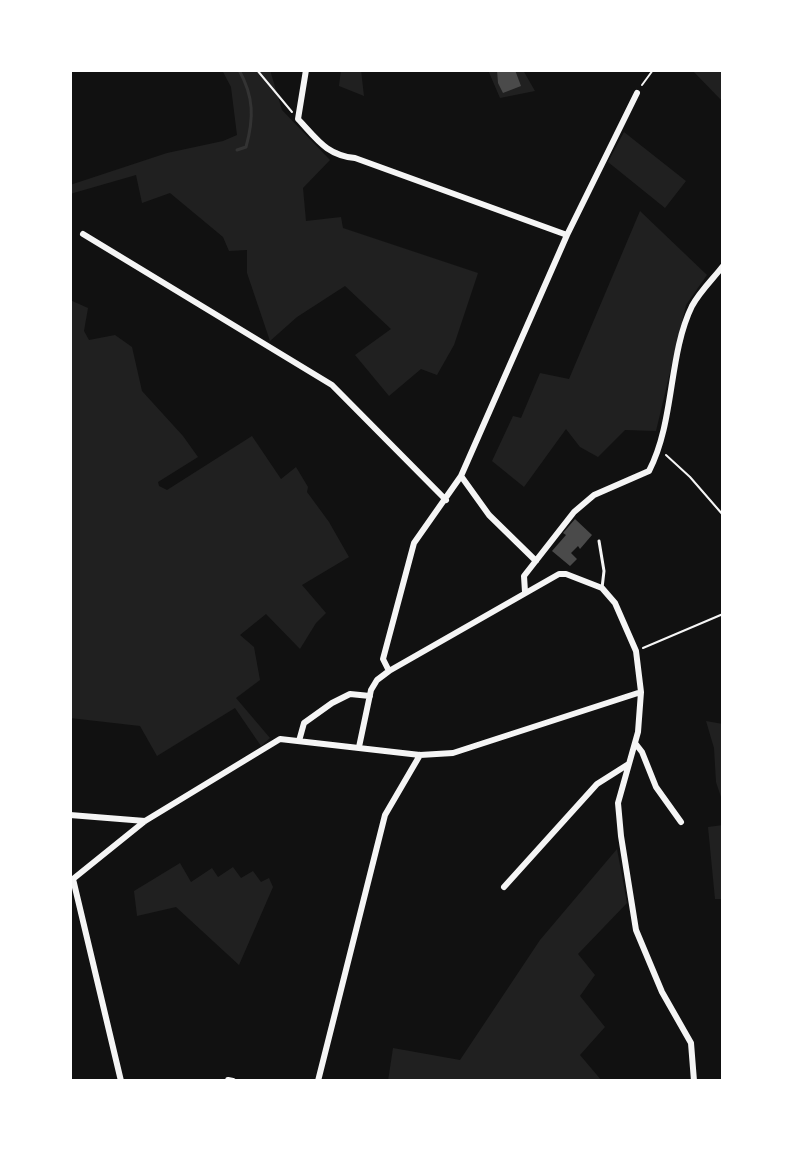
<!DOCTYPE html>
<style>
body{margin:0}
#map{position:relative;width:793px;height:1151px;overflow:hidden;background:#111;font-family:Helvetica,sans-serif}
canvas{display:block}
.frame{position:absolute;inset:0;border:72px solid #fff;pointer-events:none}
</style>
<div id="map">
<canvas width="793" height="1151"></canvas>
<div class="frame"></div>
</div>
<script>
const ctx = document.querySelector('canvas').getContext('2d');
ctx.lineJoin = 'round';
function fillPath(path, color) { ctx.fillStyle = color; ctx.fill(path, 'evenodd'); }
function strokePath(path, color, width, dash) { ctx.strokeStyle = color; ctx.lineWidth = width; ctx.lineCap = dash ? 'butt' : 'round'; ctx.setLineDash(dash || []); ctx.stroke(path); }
fillPath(new Path2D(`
 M222,70H270L282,110L330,160L303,188L306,221L341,217L343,228L478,273L454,345L437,375L421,369L389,396L355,355L391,329L345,286L297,317L270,341L247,273V250L229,251L223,237L170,193L142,203L136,175L70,194V185L167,153L223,141L237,135L231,87Z
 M341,70H361L364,96L339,86Z
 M488,70H523L535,91L500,98Z
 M692,70H723V102Z
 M624,132L686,181L665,208L608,162Z
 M640,211L707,275L686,305L656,431L625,430L598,457L580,447L566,429L524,487L492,461L513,416L521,418L540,373L569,379Z
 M70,300L88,308L84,331L89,340L115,335L132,347L142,391L183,436L198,457L158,482L159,486L167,490L252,436L281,479L296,467L308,487L307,492L329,522L349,557L302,585L326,613L316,623L300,649L266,614L240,635L254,647L260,680L236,698L270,738L261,746L235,708L157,756L140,726L70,718Z
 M706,721L723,724V803L716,782L714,748Z
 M723,825V899H715L708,827Z
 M617,849L627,903L578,954L595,975L580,996L605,1027L580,1055L602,1081H388L393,1048L460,1060L540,940Z
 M180,863L191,882L212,868L218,877L233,867L241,878L253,871L261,882L269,878L273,887L239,965L176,907L137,916L134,891Z`), '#202020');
strokePath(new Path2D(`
 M237,150L246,147C254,118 254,97 239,70`), '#333', 3);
fillPath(new Path2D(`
 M497,70H515L521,86L503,93L498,83Z
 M575,519L592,535L580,549L578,546L571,553L577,559L570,566L552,551L566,535L563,533Z`), '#4a4a4a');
strokePath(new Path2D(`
 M257,70L292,112
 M642,85L653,70
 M666,455L690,477L723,515
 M643,648L723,614`), '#f5f5f5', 2);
strokePath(new Path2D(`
 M599,541L604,571L602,588`), '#f5f5f5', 3);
strokePath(new Path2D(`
 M306,70L298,119C317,139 326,155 355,158L567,235
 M83,234L332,385L446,500
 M461,476L489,515L536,561
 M525,592L524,576L574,512L594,495L649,471C675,421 668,355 692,306C700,291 713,279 723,266
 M389,671L383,659L414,543L461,476L567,235L637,93
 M299,741L304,723L332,703L350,694L370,696
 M635,743L642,752L656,787L681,822
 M359,747L371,690L377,680L389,671L559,574H566L602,588L615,603L636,651L641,692L638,732L618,803L621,836L636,930L662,992L691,1043L694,1081
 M70,815L145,821
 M504,887L597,784L627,765
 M228,1080L233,1081
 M121,1081L73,879L145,821L280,739L420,755L453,753L641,692
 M318,1081L385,815L420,755`), '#f5f5f5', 6);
</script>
